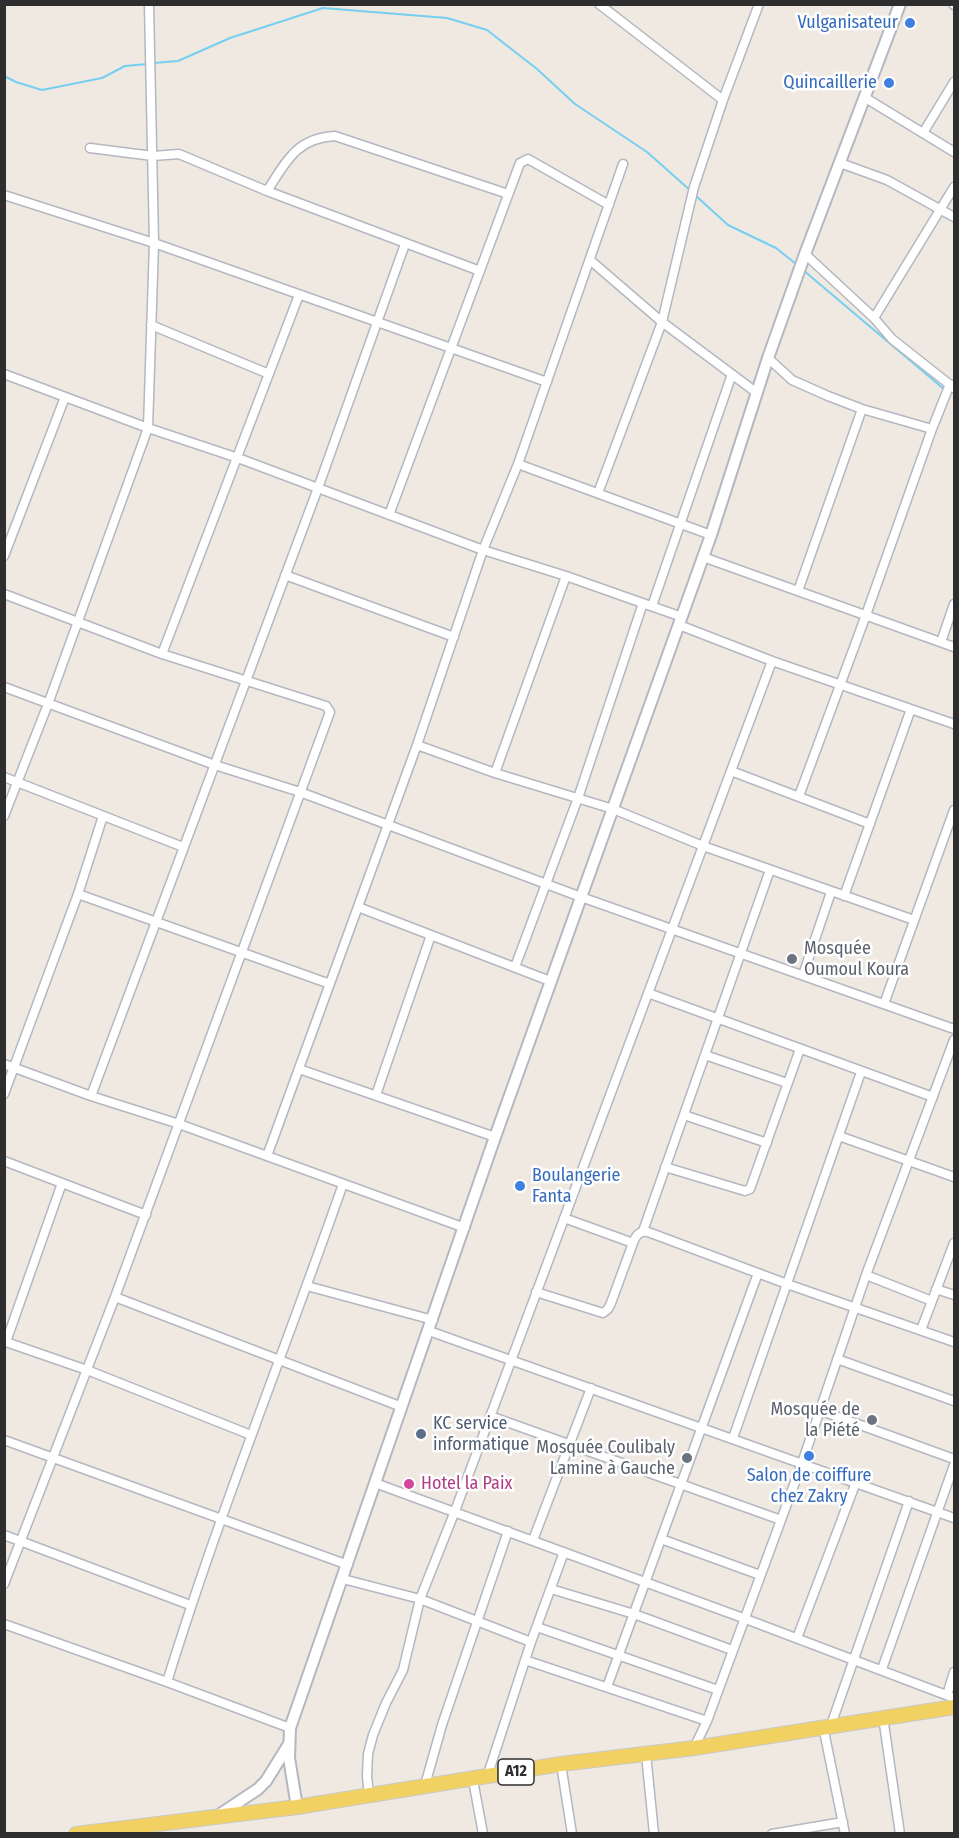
<!DOCTYPE html>
<meta charset="utf-8">
<style>
body{margin:0}
#map{position:relative;width:959px;height:1838px;overflow:hidden;background:#efe9e1;font-family:"Fira Sans Condensed",sans-serif}
canvas{display:block}
.frame{position:absolute;inset:0;border:6px solid #2e2e2e;pointer-events:none}
</style>
<div id="map">
<canvas width="959" height="1838"></canvas>
<div class="frame"></div>
</div>
<script>
const ctx = document.querySelector('canvas').getContext('2d');
ctx.lineJoin = 'round';
function strokePath(path, color, width, dash) { ctx.strokeStyle = color; ctx.lineWidth = width; ctx.lineCap = dash ? 'butt' : 'round'; ctx.setLineDash(dash || []); ctx.stroke(path); }
function drawText(font, color, halo, rows, align = 'center') {
  ctx.font = font + ' "Fira Sans Condensed",sans-serif'; ctx.lineWidth = 5; ctx.setLineDash([]); ctx.textBaseline = 'middle'; ctx.strokeStyle = halo; ctx.fillStyle = color; for (const [text, x, y, turn = 0] of rows) {
    ctx.save(); ctx.translate(x, y); ctx.rotate((+turn || 0) * Math.PI / 180); ctx.textAlign = isNaN(turn) ? turn : align; if (halo) ctx.strokeText(text, 0, 0); ctx.fillText(text, 0, 0); ctx.restore();
  }
}
strokePath(new Path2D(`
 M153,63L178,61L230,38L323,8L447,18L487,30L537,69L575,104L647,152L691,191
 M4,76L16,82L42,90L102,78L125,66L148,64
 M695,195L728,225L776,248L796,264
 M803,270L945,390`), '#75cff0', 2);
const minor = new Path2D(`
 M599,4L723,100
 M953,4L954,5
 M864,97L954,152
 M923,133L954,82
 M90,148L153,156L179,154L267,191L480,271
 M840,163L887,180L954,217
 M267,191C286,162 296,138 335,136L508,194
 M4,195L154,243L547,382
 M805,254L874,318L892,339L954,388
 M590,260L662,322L757,393
 M874,318L954,187
 M151,325L269,374
 M768,358L792,380L828,396L862,409L932,429
 M4,374L148,428L238,458L483,550L566,576L682,617
 M518,464L711,535
 M598,493L662,322L694,187L723,100L759,4
 M389,515L520,163L528,159L609,205
 M4,556L65,397
 M703,557L954,647
 M285,575L454,637
 M798,591L862,409
 M4,594L162,654L326,706L330,712L115,1297L4,1584
 M652,606L732,374
 M679,625L772,661L954,724
 M941,642L954,604
 M162,654L299,295
 M4,687L215,765L300,792L581,897L954,1029
 M417,745L495,773L613,809L703,846L914,920
 M731,771L870,824
 M495,773L566,576
 M4,777L183,847
 M799,796L866,615L932,429L950,384
 M4,816L48,704L148,428L154,243L149,4
 M78,894L330,984
 M844,896L911,709
 M358,907L550,981
 M515,967L578,798L643,603
 M803,975L831,892
 M648,993L933,1097
 M884,1004L954,810
 M705,1055L787,1083
 M4,1064L91,1096L179,1124L465,1228
 M299,1069L495,1137
 M4,1094L78,894L103,816
 M376,1095L431,935
 M91,1096L318,488L405,244
 M684,1115L767,1143
 M839,1136L954,1177
 M267,1156L417,745L483,550L518,464L623,164
 M4,1161L146,1215
 M665,1167L745,1191L750,1189L800,1049
 M62,1183L6,1342L87,1370L251,1435
 M564,1218L633,1243C636,1235 639,1231 648,1232L787,1284L954,1342
 M643,1231L770,870
 M866,1275L932,1301
 M307,1286L433,1320
 M936,1289L954,1295
 M536,1292L603,1313L608,1309L611,1303L633,1243
 M115,1297L402,1407
 M921,1330L954,1243
 M429,1331L954,1518
 M837,1359L954,1401
 M819,1410L954,1459
 M490,1416L781,1520
 M733,1438L861,1072
 M4,1440L348,1565
 M375,1483L743,1618L954,1698
 M4,1535L190,1605
 M661,1539L760,1575
 M533,1540L591,1388
 M343,1579L420,1599L531,1642
 M551,1589L634,1614L732,1650
 M4,1624L167,1682L290,1728
 M537,1627L718,1690
 M797,1638L856,1482
 M525,1660L707,1721
 M882,1669L954,1465
 M167,1682C219,1513 285,1350 343,1184
 M607,1687L758,1273
 M947,1695L954,1672
 M883,1717L900,1834
 M831,1725L909,1501
 M823,1726L845,1834
 M694,1748L707,1721L802,1463L866,1275L954,1040
 M646,1754L654,1834
 M561,1764L572,1834
 M487,1777L531,1642L564,1552
 M473,1780L483,1834
 M425,1785L442,1725L508,1531
 M369,1796L367,1776L368,1754L373,1735L386,1703L403,1670L420,1599L455,1511L772,661
 M772,1834L843,1822`);
const tertiary = new Path2D(`
 M297,1807L289,1758L290,1728L495,1137L711,535L768,358L805,254L900,4
 M219,1815L258,1789L266,1781L289,1744`);
const primary = new Path2D(`
 M76,1834L297,1807L561,1764L694,1748L954,1707`);
strokePath(minor, '#b4b7c1', 11);
strokePath(tertiary, '#b4b7c1', 14);
strokePath(primary, '#c9c9c9', 16);
strokePath(minor, '#fff', 8);
strokePath(tertiary, '#fff', 10);
strokePath(primary, '#f2d163', 14);
for (const [x, y, r, color] of [
 [910,23,6,"#3f7fe0"],
 [889,83,6,"#3f7fe0"],
 [792,959,6,"#6b7280"],
 [520,1186,6,"#3f7fe0"],
 [872,1420,6,"#6b7280"],
 [421,1434,6,"#5c6f8a"],
 [809,1456,6,"#3f7fe0"],
 [687,1458,6,"#6b7280"],
 [409,1484,6,"#d1479c"]
]) { const dot = new Path2D(); dot.arc(x, y, r, 0, 2 * Math.PI); ctx.fillStyle = color; ctx.fill(dot); strokePath(dot, '#fff', 2); }
for (const [x, y, w] of [
 [516,1772,36]
]) { const box = new Path2D(); box.roundRect(x - w / 2, y - 13, w, 26, 4.5); ctx.fillStyle = '#fff'; ctx.fill(box); strokePath(box, '#2e2e2e', 1.5); }
drawText('bold 16px', '#2e2e2e', null, [
 ["A12",516,1772]
]);
drawText('18px', '#366cbe', '#fff', [
 ["Vulganisateur",898,23],
 ["Quincaillerie",877,83],
 ["Boulangerie",532,1176,"left"],
 ["Fanta",532,1197,"left"],
 ["Salon de coiffure",809,1476,"center"],
 ["chez Zakry",809,1497,"center"]
], 'right');
drawText('18px', '#5b616d', '#fff', [
 ["Mosquée",804,949,"left"],
 ["Oumoul Koura",804,970,"left"],
 ["Mosquée de",860,1410],
 ["la Piété",860,1431],
 ["Mosquée Coulibaly",675,1448],
 ["Lamine à Gauche",675,1469]
], 'right');
drawText('18px', '#4e5e75', '#fff', [
 ["KC service",433,1424],
 ["informatique",433,1445]
], 'left');
drawText('18px', '#b23c85', '#fff', [
 ["Hotel la Paix",421,1484]
], 'left');
</script>
